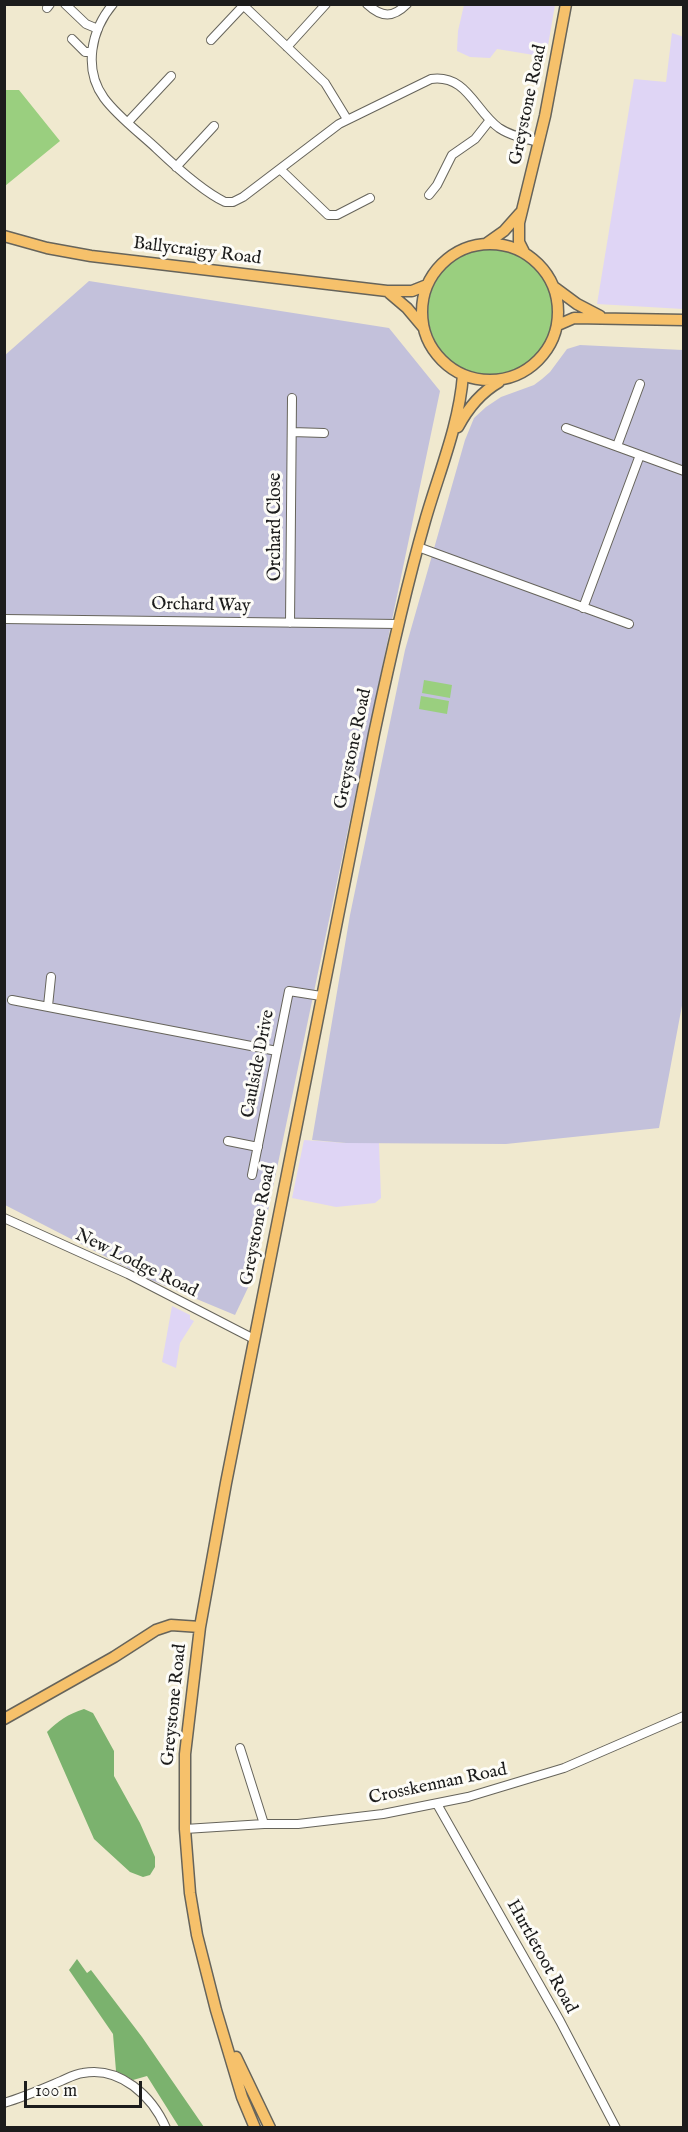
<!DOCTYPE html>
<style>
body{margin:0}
#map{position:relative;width:688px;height:2132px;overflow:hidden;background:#f0e9cf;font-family:"IM FELL English",serif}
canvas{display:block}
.frame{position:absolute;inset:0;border:6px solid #1c1c1c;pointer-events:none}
.scale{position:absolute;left:24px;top:2081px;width:118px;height:27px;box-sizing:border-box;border:3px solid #1c1c1c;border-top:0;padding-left:8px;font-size:18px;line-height:21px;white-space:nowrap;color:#1c1c1c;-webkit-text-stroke:4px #fdfcf7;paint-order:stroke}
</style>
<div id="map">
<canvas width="688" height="2132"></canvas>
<div class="frame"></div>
<div class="scale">100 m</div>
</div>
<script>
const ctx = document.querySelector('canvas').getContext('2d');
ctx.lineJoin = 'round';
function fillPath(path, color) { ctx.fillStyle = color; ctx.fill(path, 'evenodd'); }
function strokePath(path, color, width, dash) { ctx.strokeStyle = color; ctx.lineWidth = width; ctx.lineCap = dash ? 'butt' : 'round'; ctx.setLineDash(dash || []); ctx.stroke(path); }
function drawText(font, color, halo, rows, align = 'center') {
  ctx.font = font + ' "IM FELL English",serif'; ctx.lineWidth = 6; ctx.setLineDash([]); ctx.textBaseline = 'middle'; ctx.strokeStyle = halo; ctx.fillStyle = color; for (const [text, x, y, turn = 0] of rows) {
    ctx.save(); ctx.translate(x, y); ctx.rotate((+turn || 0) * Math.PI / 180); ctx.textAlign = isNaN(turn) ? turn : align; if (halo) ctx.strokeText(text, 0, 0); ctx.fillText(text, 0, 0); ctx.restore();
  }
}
fillPath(new Path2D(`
 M464,5H555L546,57L497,49L490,58L470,57L457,51L458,31Z
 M672,33L684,37L683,309L597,304L634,79L666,82Z
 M304,1140L346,1143H379L381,1198L375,1203L336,1207L292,1198Z
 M172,1306L190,1315V1319L194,1321L180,1343L176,1368L162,1362Z`), '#dfd5f5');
fillPath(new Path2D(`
 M89,281L389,328L440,391L255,1273L235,1315L151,1280L5,1205L4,356Z
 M580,345L683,350L684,995L659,1128L506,1144L346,1143L312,1140L350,915L405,650L465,440L474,418L486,407L501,397L534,385L542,379L550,372L567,349Z`), '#c3c1db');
fillPath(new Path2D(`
 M5,90H19L60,141L5,186Z
 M428 312a63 63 0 1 1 126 0a63 63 0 1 1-126 0Z
 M424,680L452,685L450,698L422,693Z
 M421,696L449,701L447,714L419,709Z`), '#9acf7f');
fillPath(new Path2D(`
 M84,1709L93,1713L114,1751V1776L140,1823L155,1857V1867L150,1875L143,1877L130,1872L94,1839L47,1732C58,1721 68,1714 84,1709Z
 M77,1959L87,1973L91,1970L142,2037L204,2127H179L147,2076L133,2080L116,2071L113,2034L69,1970Z`), '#7bb26e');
const minor = new Path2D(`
 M65,4L86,24L98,29
 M113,4C91,30 83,69 104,98C118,117 140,133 157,149C176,167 202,191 225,202H233L243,197L339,124L431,79C467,74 475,111 499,128C511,136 526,139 539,142
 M242,4L325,83L347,119
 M367,4C382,18 393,18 407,4
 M47,8L50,4
 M72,39L85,52H92
 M211,40L243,6
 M287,47L326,4
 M128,122L171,76
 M176,167L214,126
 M280,169L328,215H337L370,198
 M429,195L437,185L452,155L475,139L490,120
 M566,428L684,471
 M292,432L324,433
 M617,446L640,384
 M418,547L629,624
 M583,608L640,455
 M4,619L398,624
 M290,623L292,398
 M12,1000L277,1051
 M48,1006L51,977
 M228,1141L258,1147
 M252,1175L289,991L321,996
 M4,1218L128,1274L254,1339
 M240,1748L264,1824
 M437,1804L560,2021L616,2128
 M185,1829L264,1824H298L383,1814L468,1797L564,1768L684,1716
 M4,2103C24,2097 42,2089 61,2081C68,2078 75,2074 83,2073C120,2066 152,2096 166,2128`);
const major = new Path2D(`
 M4,236L47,248L91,256L387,291H412L427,285
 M487,243L504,231L520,213
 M422 312a68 68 0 1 1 136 0a68 68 0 1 1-136 0Z
 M524,252L519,242V223L545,116L566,4
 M554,287L577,304L600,316
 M387,291L407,308L423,327
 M558,325L574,318L684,320
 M458,427C468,408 480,393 499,382
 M4,1719L114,1657L156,1630L171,1625L200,1627
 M236,2057L270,2128
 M255,2128L242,2097L216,2010L197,1935L190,1893L185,1829V1754L200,1627L226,1483L374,734C389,663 405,591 425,521C439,472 459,426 463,375`);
strokePath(minor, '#66645b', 10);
strokePath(major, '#66645b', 13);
strokePath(minor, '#fff', 8);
strokePath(major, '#f6c16b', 10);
drawText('18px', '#1c1c1c', '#fdfcf7', [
 ["Greystone Road",529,105,-78],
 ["Ballycraigy Road",197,252,7],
 ["Orchard Close",276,527,-90],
 ["Orchard Way",201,606,1],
 ["Greystone Road",354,749,-78],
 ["Caulside Drive",259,1064,-79],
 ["Greystone Road",259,1225,-79],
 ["New Lodge Road",136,1264,26],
 ["Greystone Road",175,1705,-84],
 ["Crosskennan Road",438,1785,-12],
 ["Hurtletoot Road",541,1957,61]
]);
</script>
